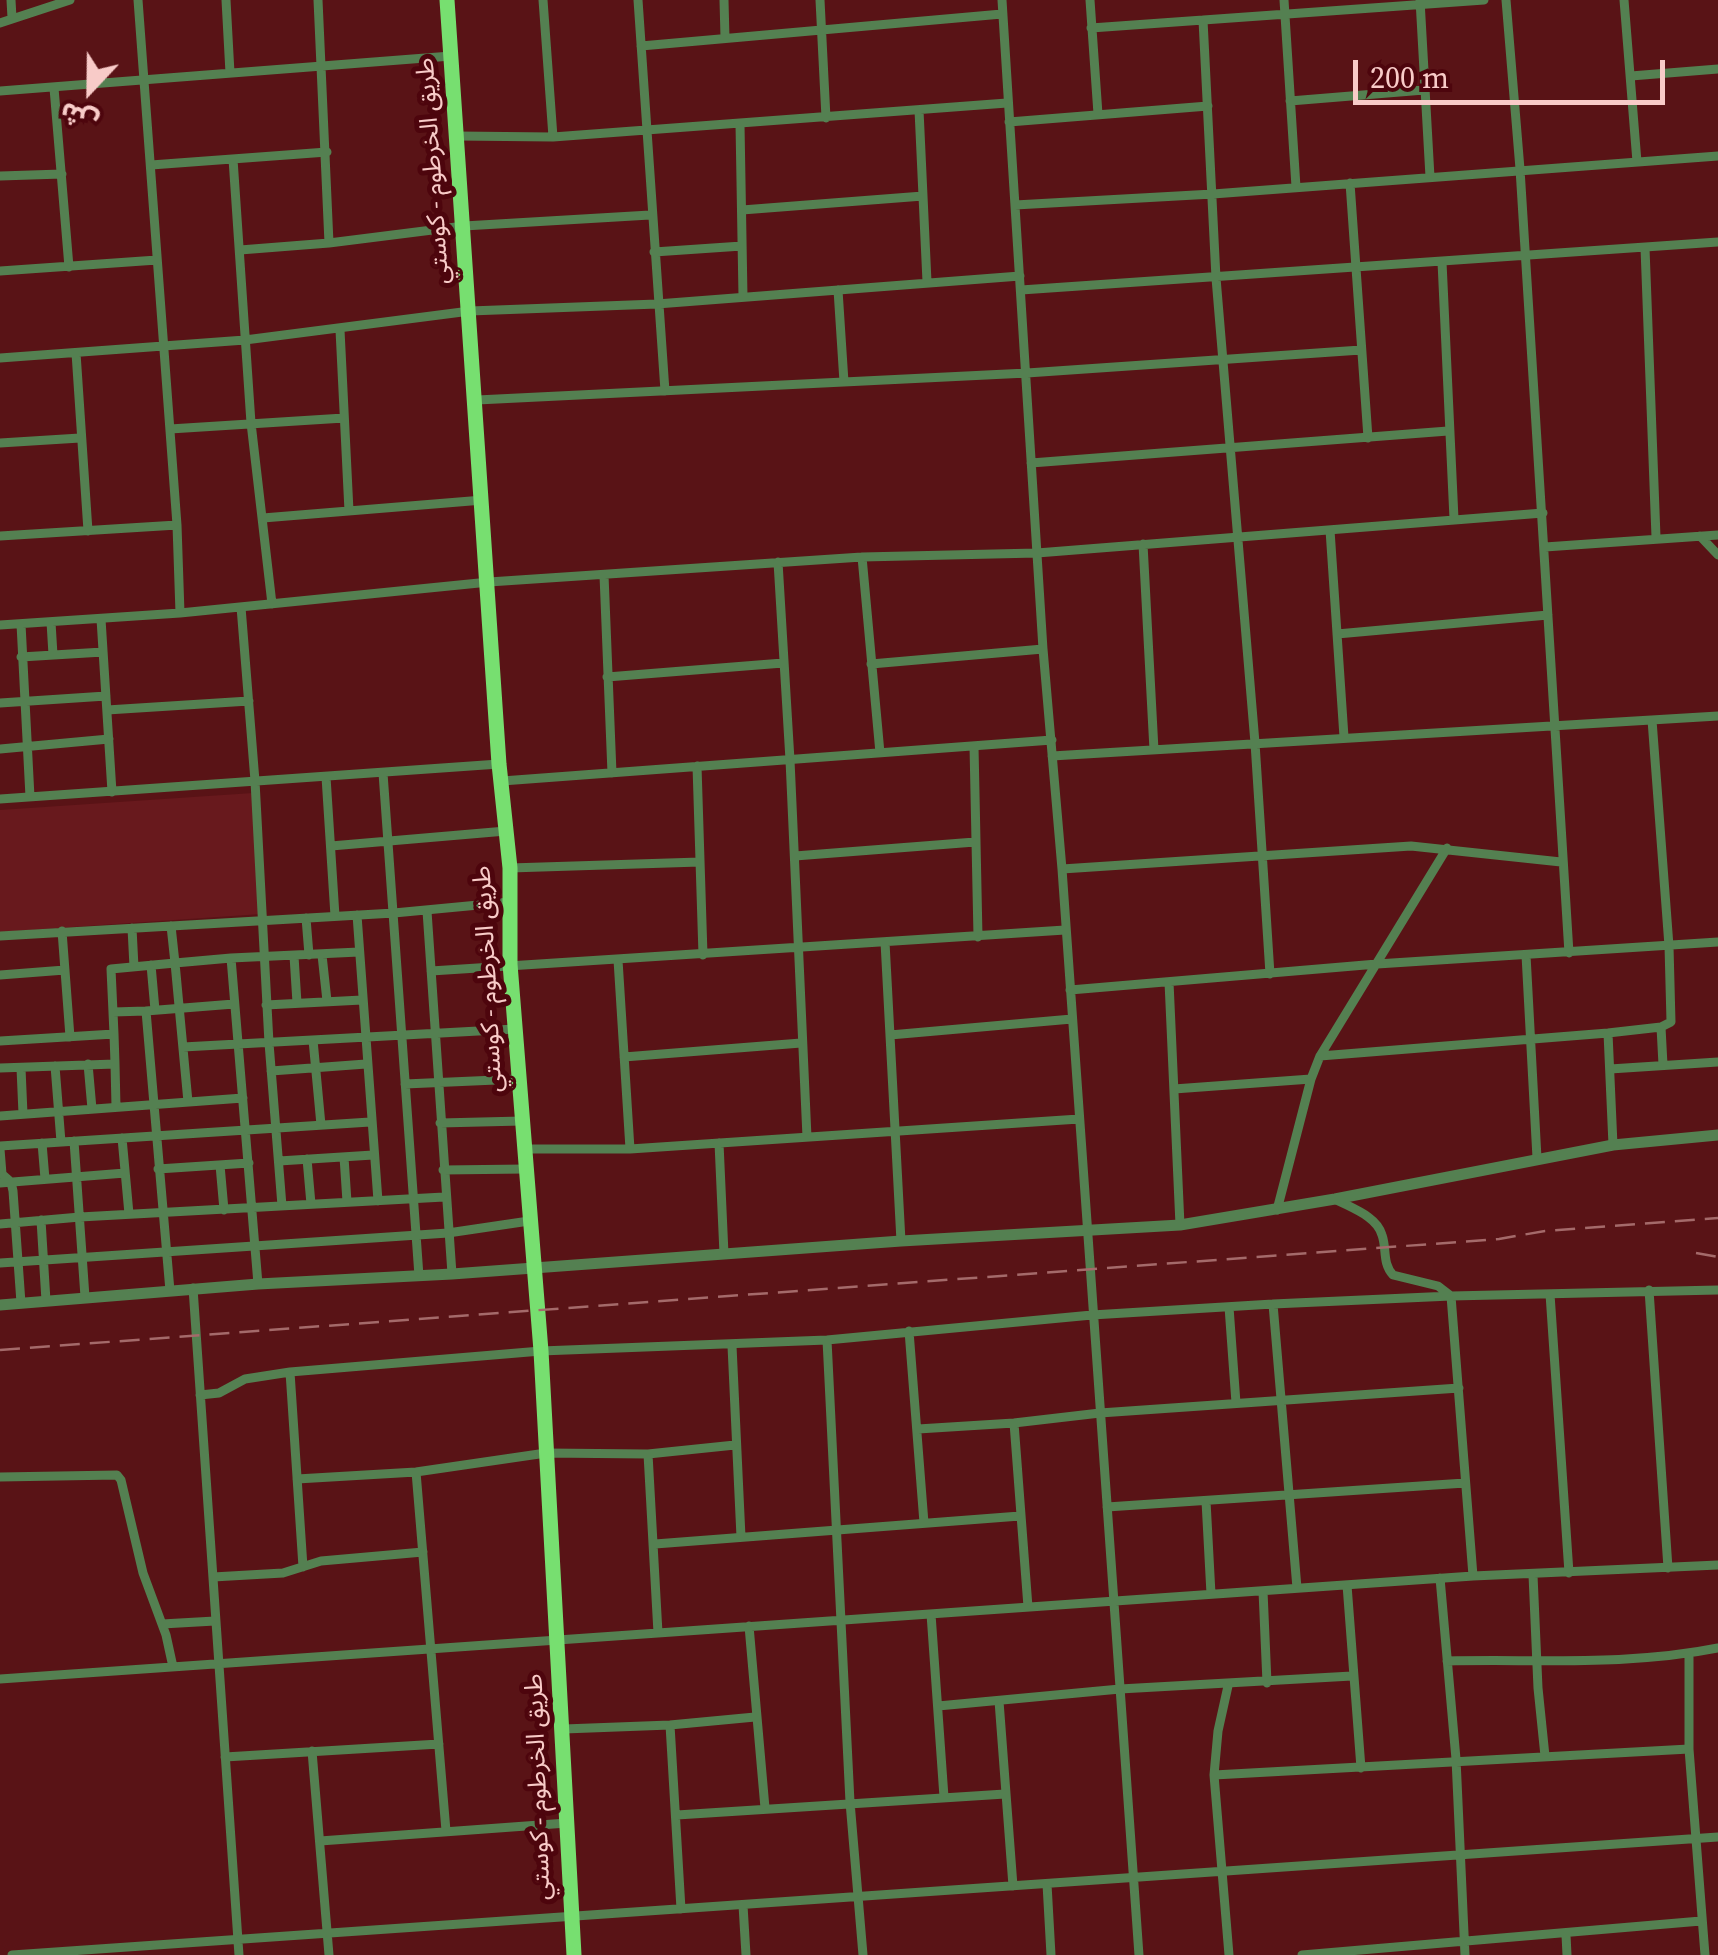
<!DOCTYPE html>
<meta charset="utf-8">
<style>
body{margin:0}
#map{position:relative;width:1718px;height:1955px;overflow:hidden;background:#591316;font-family:"Source Serif 4","Noto Sans Arabic",serif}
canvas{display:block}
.north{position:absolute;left:40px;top:40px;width:100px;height:100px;-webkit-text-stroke:8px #4d050d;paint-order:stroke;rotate:202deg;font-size:28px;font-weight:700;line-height:40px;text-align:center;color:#f8cbc8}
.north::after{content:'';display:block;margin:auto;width:35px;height:45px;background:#f8cbc8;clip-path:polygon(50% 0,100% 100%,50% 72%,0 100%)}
.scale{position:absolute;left:1353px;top:60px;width:312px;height:45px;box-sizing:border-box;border:5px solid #f8cbc8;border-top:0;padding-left:12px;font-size:30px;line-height:35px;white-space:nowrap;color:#f8cbc8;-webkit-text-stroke:8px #4d050d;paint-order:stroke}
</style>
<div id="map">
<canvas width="1718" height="1955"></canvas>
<div class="north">ش</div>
<div class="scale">200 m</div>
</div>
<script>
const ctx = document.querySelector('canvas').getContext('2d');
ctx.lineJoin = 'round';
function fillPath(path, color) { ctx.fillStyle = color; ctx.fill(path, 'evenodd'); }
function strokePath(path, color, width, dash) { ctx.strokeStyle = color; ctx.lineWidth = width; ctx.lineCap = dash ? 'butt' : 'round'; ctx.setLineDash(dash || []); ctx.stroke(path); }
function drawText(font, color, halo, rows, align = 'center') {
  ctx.font = font + ' "Source Serif 4","Noto Sans Arabic",serif'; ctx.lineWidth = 10; ctx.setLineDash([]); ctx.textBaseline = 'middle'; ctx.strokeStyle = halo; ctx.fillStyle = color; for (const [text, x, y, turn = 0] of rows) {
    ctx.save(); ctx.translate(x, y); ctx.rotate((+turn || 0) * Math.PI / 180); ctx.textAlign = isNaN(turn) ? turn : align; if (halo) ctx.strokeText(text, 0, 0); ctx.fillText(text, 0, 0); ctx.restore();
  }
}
fillPath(new Path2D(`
 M253,793L261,914L0,932V810Z`), '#68191d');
strokePath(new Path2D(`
 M11,0L12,18
 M138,0L177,525L180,613
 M226,0L230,73
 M318,0L329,243
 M543,0L553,137
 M638,0L665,391
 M724,0L725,38
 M820,0L826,118
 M1002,0L1043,649L1062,869L1139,1955
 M1090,0L1098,114
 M1284,0L1296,187
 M1420,0L1430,177
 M1506,0L1520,169L1569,953
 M1624,0L1637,162
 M1203,20L1216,278L1255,743L1270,974
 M0,23L70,0
 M1091,28L1484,0
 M641,46L1002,14
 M1631,76L1718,69
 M54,88L69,267
 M0,91L451,56
 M1290,101L1424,90
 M919,110L927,282
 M1009,122L1208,106
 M740,124L743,297
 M457,136L553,137L1007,103
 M233,159L251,423L272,604
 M151,165L327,152
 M0,176L62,174
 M1350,183L1368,438
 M1015,205L1213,194L1718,156
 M742,210L923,196
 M1645,248L1656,537
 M240,250L329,243L464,226L650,215
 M654,252L742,246
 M1442,262L1454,519
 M0,271L157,260
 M838,290L844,382
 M1021,290L1718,242
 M340,330L349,511
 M76,353L88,531
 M0,358L245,340L470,311L657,304L1020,276
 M477,400L1027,373L1361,350
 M170,429L344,418
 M0,443L80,438
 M1031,463L1448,431
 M263,518L483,500
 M1330,530L1344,737
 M0,536L177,525
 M1700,536L1718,555
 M1143,544L1154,750
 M1545,547L1718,535
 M862,557L880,753
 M778,562L790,760L807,1137
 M604,575L612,773
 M241,607L255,781L269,1043L282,1206
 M101,619L112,792
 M51,622L53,655
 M21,624L30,797
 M0,625L180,613L489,582L862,557L1037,553L1543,513
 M1337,634L1548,615
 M21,657L103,652
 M871,664L1043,649
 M607,677L783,663
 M0,703L106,696
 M107,710L249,701
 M974,746L978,937
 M0,749L109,739
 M1052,756L1718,716
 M697,766L703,955
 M383,773L419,1276
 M326,777L335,916
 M502,781L1052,740
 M0,799L499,764
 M331,846L506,831
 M795,856L975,842
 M510,868L700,862
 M1062,869L1411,846L1561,862
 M427,911L452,1274
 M357,915L378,1201
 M306,918L309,955
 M171,926L175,963L231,958
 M132,928L134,967
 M62,931L70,1037
 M0,936L394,913L510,902
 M885,942L901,1241
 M322,955L327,1001
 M1526,955L1537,1158
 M294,956L297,1003
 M618,960L630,1149
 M151,965L155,1010
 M431,971L1065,930
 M0,975L65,970
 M1169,982L1180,1225
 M1070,990L1377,964L1718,942
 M266,1005L362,1000
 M113,1012L146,1011
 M1661,1027L1663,1065
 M1608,1033L1613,1145
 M114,1034L111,969L175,963L188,1102
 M890,1035L1072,1019
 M313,1040L321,1125
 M0,1041L114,1034L115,1064
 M183,1047L515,1029
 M1320,1056L1608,1033L1661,1027L1671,1022L1669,946L1652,720
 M624,1057L801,1043
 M88,1064L92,1109
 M55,1066L61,1142
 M0,1068L115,1064L116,1107
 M21,1068L23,1114
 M1610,1069L1718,1062
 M271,1071L366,1064
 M405,1084L519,1079
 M1174,1089L1311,1079
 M0,1116L243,1098
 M440,1123L522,1121
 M122,1138L129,1214
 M74,1141L85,1297
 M42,1143L45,1179
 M719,1143L724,1254
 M0,1146L370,1122
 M0,1149L2,1174L11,1182L13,1191L21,1303
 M524,1149H630L1079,1119
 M344,1157L347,1202
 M307,1159L311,1204
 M279,1161L373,1155
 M220,1165L224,1210
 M158,1169L249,1163
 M443,1170L525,1169
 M0,1183L125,1173
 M1335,1199C1351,1208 1377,1216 1382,1235C1387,1249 1382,1263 1393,1275L1438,1286L1451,1296L1473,1576
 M1277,1210L1311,1079L1320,1056L1447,848
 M41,1220L46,1301
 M0,1224L80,1217L444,1197
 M0,1263L448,1233L529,1221
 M258,1284L231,958L359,952
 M193,1288L239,1955
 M1649,1290L1668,1568
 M170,1291L146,1011L234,1004
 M1550,1294L1569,1573
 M1273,1304L1297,1588
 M1229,1307L1236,1403
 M909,1331L924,1523
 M827,1340L850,1802L863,1955
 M732,1346L741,1537
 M290,1372L303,1567
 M200,1395L219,1393L245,1379L290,1372L541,1351L827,1340L1092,1315L1273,1304L1451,1296L1718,1290
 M1014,1423L1028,1607
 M918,1429L1014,1423L1100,1413L1459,1388
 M648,1454L658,1633
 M416,1472L446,1831
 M0,1477L117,1475L121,1480L143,1573L166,1635L173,1667
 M297,1479L416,1472L546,1453L648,1454L735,1445
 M1206,1501L1211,1594
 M1107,1507L1465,1483
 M655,1544L1020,1516
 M1533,1575L1538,1688L1545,1756
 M213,1577L283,1573L321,1561L423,1552
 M1440,1578L1456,1759L1465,1955
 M1347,1585L1361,1768
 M1263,1591L1267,1683
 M931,1614L944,1797
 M162,1624L215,1621
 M749,1626L765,1808
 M1689,1654V1749L1705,1955
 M1447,1661C1537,1659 1629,1666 1718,1648
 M0,1679L1473,1576L1718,1565
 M1228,1686L1218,1731L1214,1775L1229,1955
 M999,1701L1013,1886
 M938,1706L1120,1689L1352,1676
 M670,1725L681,1909
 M564,1729L670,1725L755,1717
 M312,1751L329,1955
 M225,1757L439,1744
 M1214,1775L1689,1749
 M677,1815L1005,1794
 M320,1841L567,1823
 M1047,1884L1051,1955
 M743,1905L746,1955
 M1566,1935L1567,1955
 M12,1955L1718,1837
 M1302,1955L1701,1921`), '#548051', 9);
strokePath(new Path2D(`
 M0,1305L258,1284L452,1274L901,1241L1180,1225L1335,1199L1613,1145L1718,1135`), '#548051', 11);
strokePath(new Path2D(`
 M447,0L499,764L510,868V964L541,1351L574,1955`), '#77df70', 15);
strokePath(new Path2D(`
 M1696,1253L1718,1257
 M0,1350L1499,1239L1545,1231L1718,1218`), '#a46a6a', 2.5, [20, 10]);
drawText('25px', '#f8cbc8', '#4d050d', [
 ["طريق الخرطوم - كوستي",434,171,-94],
 ["طريق الخرطوم - كوستي",489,979,-93],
 ["طريق الخرطوم - كوستي",539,1787,-92]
]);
</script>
